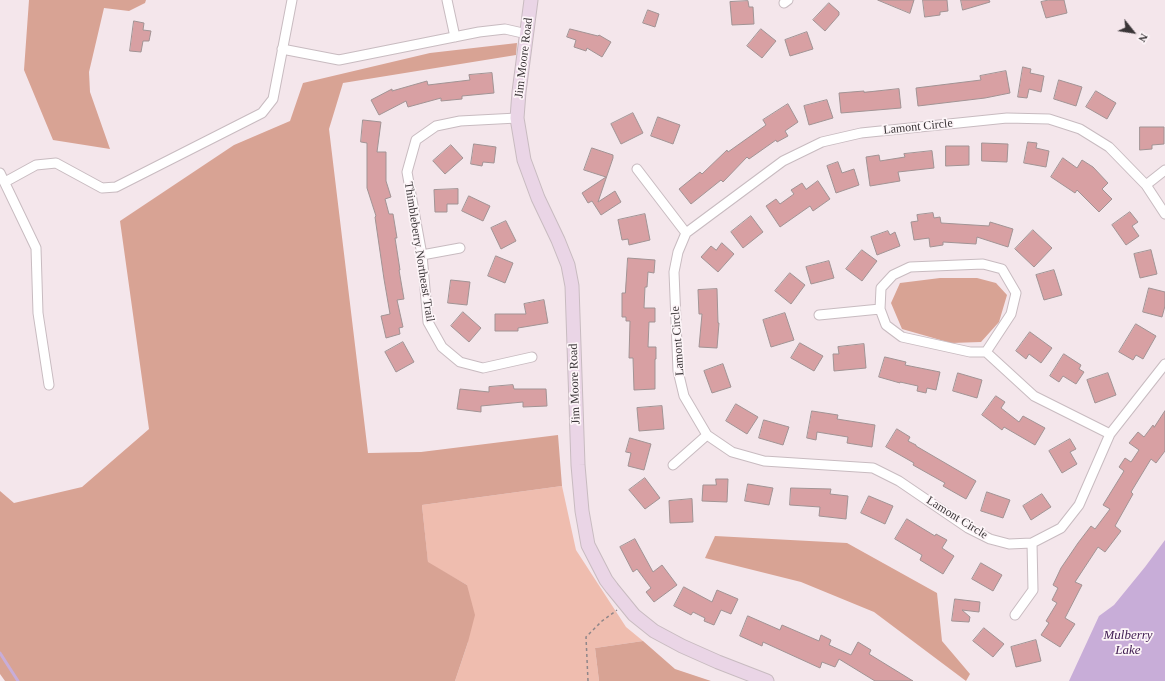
<!DOCTYPE html>
<style>
body{margin:0}
#map{position:relative;width:1165px;height:681px;overflow:hidden;background:#f4e6eb;font-family:"Times New Roman",serif}
canvas{display:block}
.north{position:absolute;left:1113px;top:12px;width:40px;height:40px;-webkit-text-stroke:3px #fdf5f8;paint-order:stroke;rotate:120deg;font-size:11px;font-weight:700;line-height:16px;text-align:center;color:#3a3537}
.north::after{content:'';display:block;margin:auto;width:14px;height:18px;background:#3a3537;clip-path:polygon(50% 0,100% 100%,50% 72%,0 100%)}
</style>
<div id="map">
<canvas width="1165" height="681"></canvas>
<div class="north">N</div>
</div>
<script>
const ctx = document.querySelector('canvas').getContext('2d');
ctx.lineJoin = 'round';
function fillPath(path, color) { ctx.fillStyle = color; ctx.fill(path, 'evenodd'); }
function strokePath(path, color, width, dash) { ctx.strokeStyle = color; ctx.lineWidth = width; ctx.lineCap = dash ? 'butt' : 'round'; ctx.setLineDash(dash || []); ctx.stroke(path); }
function drawText(font, color, halo, rows, align = 'center') {
  ctx.font = font + ' "Times New Roman",serif'; ctx.lineWidth = 3.5; ctx.setLineDash([]); ctx.textBaseline = 'middle'; ctx.strokeStyle = halo; ctx.fillStyle = color; for (const [text, x, y, turn = 0] of rows) {
    ctx.save(); ctx.translate(x, y); ctx.rotate((+turn || 0) * Math.PI / 180); ctx.textAlign = isNaN(turn) ? turn : align; if (halo) ctx.strokeText(text, 0, 0); ctx.fillText(text, 0, 0); ctx.restore();
  }
}
fillPath(new Path2D(`
 M562,486L576,550L626,627L643,641L595,648L599,681H455L468,642L467,585L428,563L422,505Z`), '#efbdaf');
fillPath(new Path2D(`
 M29,0H146L145,3L129,11L104,8L89,72L90,92L110,149L53,140L24,70Z
 M517,43L516,55L343,83L329,129L368,453L421,452L558,435L562,486L422,505L428,562L467,585L475,615L468,642L455,681H5L0,674V491L14,503L82,487L149,429L120,221L234,145L290,121L303,83L430,53Z
 M940,278H977L996,283L1007,295L999,322L981,342L951,343L902,329L891,303L900,283Z
 M715,536L847,543L937,593L942,641L970,674L966,681L874,612L801,582L705,558Z
 M643,641L675,669L711,681H599L595,648Z`), '#d8a394');
fillPath(new Path2D(`
 M1165,540V681H1069L1099,616L1114,605L1145,567Z`), '#c8add8');
strokePath(new Path2D(`
 M0,653L18,681`), '#c8add8', 3);
const building = new Path2D(`
 M878,0H914L910,13Z
 M923,0H947L948,11L940,12V15L925,17Z
 M961,0H989L990,2L963,10Z
 M1049,0H1064L1067,13L1046,18L1041,2Z
 M748,1L749,7H753L754,24L732,25L730,2Z
 M829,3L839,12V15L825,31L813,20Z
 M648,10L659,14L655,27L643,23Z
 M134,21L144,23L143,30L151,31L149,41H143L141,52L130,51Z
 M570,29L598,36L599,35L611,42L602,57L587,48L586,51L574,47L576,40L567,37Z
 M761,29L776,41L762,58L747,46Z
 M807,32L813,49L790,56L785,40Z
 M1023,67L1031,69L1030,73L1044,76L1041,92L1029,89L1027,98L1018,97Z
 M1006,71L1010,93L985,98L918,106L916,88L981,80L980,76Z
 M492,73L494,93L462,96V99L441,101V98L408,107L406,101L379,115L371,100L392,89V91L427,81L428,85L470,80L469,75Z
 M1059,80L1082,87L1076,106L1054,99Z
 M899,89L901,108L841,113L839,93L864,91V92Z
 M1096,91L1116,103L1107,119L1086,107Z
 M827,100L833,118L809,125L804,106Z
 M788,104L798,122L785,131L788,136L777,142L776,140L749,159L747,157L723,182L721,180L691,204L679,189L700,172L702,174L727,150L728,152L766,125L763,120Z
 M633,113L643,133L621,144L611,124Z
 M658,117L680,125L673,144L651,136Z
 M363,120L381,122L377,152H386V181L391,197L385,199L389,214H393L397,238H395L400,270H399L404,299L397,300L403,327L399,328L400,334L386,338L381,316L390,314L384,279L375,217L376,216L367,188V143L361,142Z
 M1140,127H1164V144L1152,145V149L1140,150Z
 M1028,142L1037,143L1036,148L1049,151L1046,167L1024,163Z
 M982,143L1008,144L1007,162L982,161Z
 M474,144L496,147L494,163L483,162L482,166L471,164Z
 M451,145L463,158L445,174L433,161Z
 M946,146H969V165L946,166Z
 M592,148L613,155V158L598,202L615,191L621,202L601,215L592,201L588,203L582,193L606,177L584,170Z
 M932,151L934,168L898,172L900,181L870,186L866,157L879,155L880,161L905,157L904,154Z
 M1063,158L1077,168L1082,160L1093,167L1108,183L1102,189L1112,199L1099,212L1077,190L1075,193L1051,177Z
 M838,162L842,173L854,169L859,185L836,193L827,166Z
 M818,181L830,199L813,211L810,206L780,227L766,206L776,199L780,204L794,194L791,190L802,183L806,189Z
 M458,189V204H447V212H435L434,190Z
 M469,196L490,206L483,221L462,211Z
 M1130,212L1138,222L1132,226L1139,236L1126,245L1112,225Z
 M933,213L934,218L940,217L941,223L989,226L990,222L1013,229L1008,247L977,237L976,244L943,242V245L930,247L929,238L914,240L911,222L918,221L917,215Z
 M645,214L650,240L629,245L628,239L622,240L618,220Z
 M751,216L763,232L743,248L731,232Z
 M506,221L516,241L501,249L491,228Z
 M1033,230L1052,248L1034,267L1015,249Z
 M888,231L890,235L895,232L900,246L877,255L871,237Z
 M722,243L734,254L718,272L701,257L711,246L716,250Z
 M862,250L877,261L862,281L846,269Z
 M1151,250L1157,274L1140,278L1134,254Z
 M496,256L513,263L505,283L488,276Z
 M628,258L655,260L654,273L648,272L647,287H645L644,308H655V322H649L648,347H656V359H655V389L634,390L633,358H629L630,321H626V317H622V293H625Z
 M829,261L834,278L811,284L806,267Z
 M1054,270L1062,295L1044,300L1036,275Z
 M790,273L805,285L791,304L775,291Z
 M451,280L470,282L467,305L448,303Z
 M1149,288L1165,292V306L1162,317L1143,312Z
 M717,289L718,323H719L717,348L699,347L702,314H699L698,290Z
 M544,300L548,323L518,328V331H495V314H526L524,304Z
 M463,312L481,328L469,342L451,326Z
 M785,313L794,340L771,347L763,320Z
 M1136,324L1156,336L1143,359L1136,355L1133,360L1119,352Z
 M1030,332L1052,348L1041,363L1029,354L1026,359L1016,351Z
 M403,342L414,362L396,372L385,352Z
 M800,343L823,356L814,371L791,358Z
 M864,344L866,368L834,371L833,354H839L838,347Z
 M1064,354L1081,365L1079,369L1084,372L1076,384L1063,376L1059,382L1050,376Z
 M885,357L906,362L905,365L940,372L936,390L927,388L926,393L917,391L918,386L900,382V383L879,377Z
 M723,364L731,387L712,393L704,371Z
 M958,373L982,380L977,398L953,391Z
 M1108,373L1116,395L1095,403L1087,380Z
 M513,385L514,389H546L547,406L523,407V402L481,406V412L457,409L460,389L489,392V387Z
 M996,396L1005,402L1001,408L1019,422L1023,416L1045,428L1035,445L1004,427L1002,430L982,415Z
 M736,404L758,417L747,434L726,421Z
 M662,406L664,429L639,431L637,408Z
 M812,411L838,415L837,419L875,425L872,447L847,443L848,437L817,432L816,440L807,438Z
 M1165,411V451L1156,463L1151,459L1131,492L1133,494L1115,526L1121,531L1105,552L1098,547L1075,582L1082,585L1065,618L1075,624L1060,647L1041,635L1049,623L1046,621L1057,603L1052,600L1058,588L1053,585L1061,568L1078,543L1091,526L1095,529L1110,509L1103,505L1124,471L1119,467L1125,458L1131,462L1139,450L1129,443L1138,432L1144,437L1153,425L1154,427Z
 M764,420L789,427L783,445L759,438Z
 M897,429L910,437L908,441L916,445V446L976,481L966,499L943,486L945,483L913,465L914,463L886,447Z
 M630,438L651,444L644,470L628,466L631,453L626,452Z
 M1070,439L1076,449L1070,452L1077,464L1062,473L1049,451Z
 M645,478L660,498L645,509L629,490Z
 M716,479H728L727,502L702,501L703,485H716Z
 M748,484L773,488L769,505L745,501Z
 M791,488L831,489L830,494L848,496L846,519L819,516L820,507L790,505Z
 M987,492L1010,500L1003,518L981,511Z
 M1042,494L1051,507L1031,520L1023,506Z
 M869,496L893,506L885,524L861,513Z
 M692,499L693,522L670,523L669,501Z
 M907,519L935,536L936,534L947,540L942,548L954,556L943,574L920,560L922,555L895,539Z
 M635,539L653,572L662,565L677,585L654,602L646,592L651,588L637,569L633,572L620,547Z
 M981,563L1002,575L993,591L972,579Z
 M684,587L712,602L717,590L738,599L731,614L721,610L714,625L704,621L705,618L693,612L691,615L674,606Z
 M955,599L980,602L979,612L962,610L970,617L969,622L952,621Z
 M748,616L780,630L782,625L819,641L821,635L831,640L829,645L851,655L858,642L871,650L869,654L913,681H875L839,659L835,667L822,662L820,668L763,642L762,646L740,636Z
 M984,628L1004,644L993,657L973,641Z
 M1036,640L1041,661L1016,667L1011,647Z`);
fillPath(building, '#d8a0a3');
strokePath(building, '#a19394', 1);
const street = new Path2D(`
 M447,0L455,37
 M784,3L788,0
 M282,49L339,60L479,32L505,29L527,34
 M517,118L460,121L436,126L416,140L407,172L422,255L428,322L442,347L460,362L483,368L532,357
 M637,169L686,233
 M0,173L36,248L38,313L49,385
 M5,182L36,165L56,163L102,188L116,187L262,113L273,99L292,0
 M1146,185L1165,170
 M1165,214L1146,185L1109,147L1080,129L1049,119L1007,118L861,133L822,142L783,161L686,233L678,252L674,272L678,371L684,396L707,435L732,452L764,461L873,468L899,481L968,528L990,539L1009,544L1032,543L1061,528L1079,505L1110,434L1165,364
 M422,255L460,248
 M819,315L880,309
 M986,352H970L902,337L886,325L880,309L881,288L893,275L910,267L983,264L1002,269L1016,293L1011,314L986,352L1034,396L1110,434
 M673,465L707,435
 M1015,615L1033,590L1032,543`);
const secondary = new Path2D(`
 M531,0L519,92L517,118L524,160L538,198L558,240L568,265L572,286L578,465L582,511L588,545L606,580L612,588L634,615L654,631L682,646L718,662L767,681`);
strokePath(street, '#c8bbc0', 11);
strokePath(secondary, '#c8bbc0', 15);
strokePath(new Path2D(`
 M588,681L586,637L602,621L617,610`), '#8f8689', 1.5, [3, 3]);
strokePath(street, '#fff', 9);
strokePath(secondary, '#ead5e6', 13);
drawText('12px', '#3a3537', '#fdf5f8', [
 ["Jim Moore Road",524,58,-83],
 ["Lamont Circle",918,127,-6],
 ["Thimbleberry Northeast Trail",419,252,81],
 ["Lamont Circle",678,341,-94],
 ["Jim Moore Road",575,384,-92],
 ["Lamont Circle",957,518,32]
]);
drawText('italic 13px', '#432054', '#fdf5f8', [
 ["Mulberry",1128,636],
 ["Lake",1128,651]
]);
</script>
